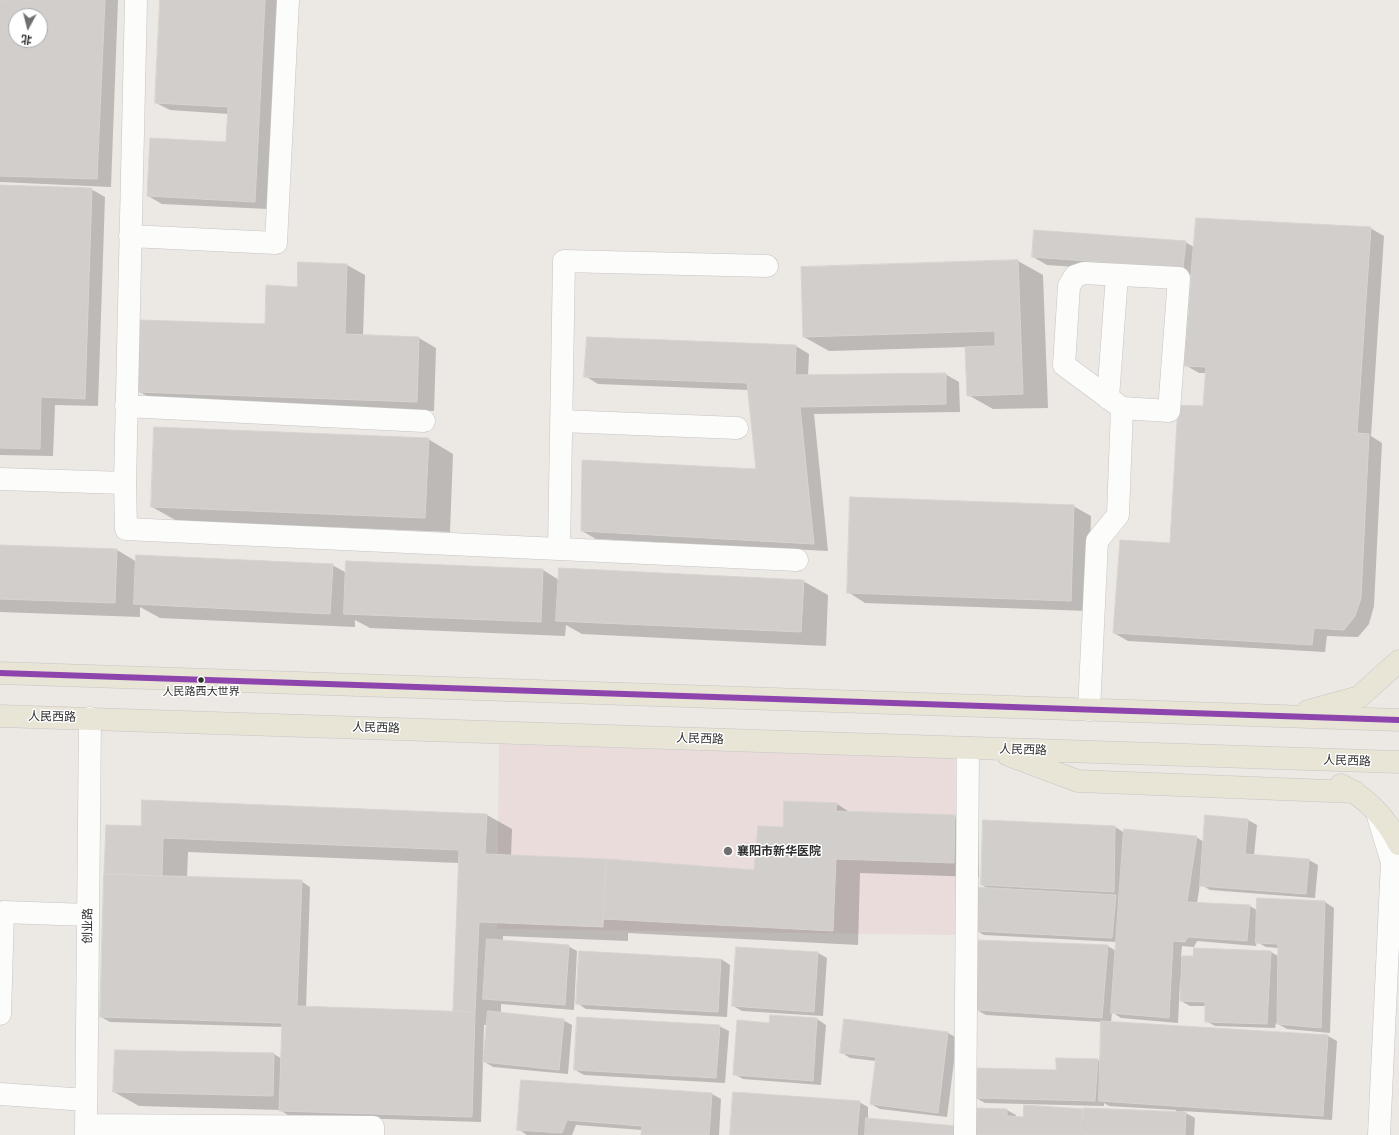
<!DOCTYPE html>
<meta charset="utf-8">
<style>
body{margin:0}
#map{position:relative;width:1399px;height:1135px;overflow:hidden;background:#ece8e4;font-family:Figtree,"Noto Sans SC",sans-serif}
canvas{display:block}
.north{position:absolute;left:8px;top:8px;width:40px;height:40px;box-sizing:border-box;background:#fff;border:1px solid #ababab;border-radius:50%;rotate:187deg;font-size:11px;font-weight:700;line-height:16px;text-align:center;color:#2e2e2e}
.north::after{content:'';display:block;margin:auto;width:14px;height:18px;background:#706f6e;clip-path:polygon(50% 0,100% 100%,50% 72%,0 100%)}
</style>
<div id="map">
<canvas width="1399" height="1135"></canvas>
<div class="north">北</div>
</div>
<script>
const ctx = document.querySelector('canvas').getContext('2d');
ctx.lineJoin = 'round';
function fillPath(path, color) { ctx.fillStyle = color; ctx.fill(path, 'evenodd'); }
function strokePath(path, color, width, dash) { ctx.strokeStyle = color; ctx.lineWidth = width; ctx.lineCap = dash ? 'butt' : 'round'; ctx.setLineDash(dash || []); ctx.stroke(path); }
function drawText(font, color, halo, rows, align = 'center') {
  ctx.font = font + ' Figtree,"Noto Sans SC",sans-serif'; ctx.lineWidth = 3; ctx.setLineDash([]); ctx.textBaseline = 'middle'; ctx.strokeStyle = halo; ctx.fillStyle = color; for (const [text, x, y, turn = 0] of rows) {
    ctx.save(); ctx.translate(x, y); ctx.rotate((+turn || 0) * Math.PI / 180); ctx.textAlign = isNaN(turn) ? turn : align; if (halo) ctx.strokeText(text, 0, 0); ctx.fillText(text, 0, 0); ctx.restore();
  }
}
fillPath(new Path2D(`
 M499,744L955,758L958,935L497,929Z`), '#e9dcdb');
fillPath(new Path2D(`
 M0,0H118L111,187L0,182ZM16,16H40V40H16Z
 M161,0H279L268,209L162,204L148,196L227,143L229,114L170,110L156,103Z
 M0,186L91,189L105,197L98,406L55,405L53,456L0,455Z
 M1370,228L1384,236L1371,436L1382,443L1374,606L1369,624L1358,637L1327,636L1325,652L1128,641L1114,633L1171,544L1203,407L1207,373H1199L1185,365L1192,275L1047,265L1033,257L1185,242L1194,247Z
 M1018,261L1043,275L1048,408L993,409L968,395L966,347L829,351L804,337L802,268Z
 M347,265L365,275L363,336L419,338L436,348L434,411L156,401L138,391L266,325L298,288Z
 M796,346L809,354L808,376L945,374L959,382L960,412L814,414L828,551L596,539L582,531L757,471L748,390L598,384L585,376Z
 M428,439L453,454L450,532L177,521L152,507Z
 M1073,506L1091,516L1088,611L865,603L848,592Z
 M0,546L117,550L137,562L332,565L347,573L543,570L559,580L803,581L828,595L826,646L582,634L566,625L565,636L370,628L355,620V627L160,618L140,607V617L0,612Z
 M837,804L851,813L954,816L979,830V877L860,873L858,945L628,933V941L503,936V941L568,946L577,951L574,1010L501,1004V1014L563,1020L572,1025L568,1074L493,1067L483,1061L481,1122L289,1116L280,1110L139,1106L114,1092L274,1054L282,1059L283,1027L110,1022L101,1017L142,827L487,815L512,829L511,856L755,871L784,828ZM188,852L459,863L454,1011L457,1012L306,1008L310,887L301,881L187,878ZM484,1025H488L485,1056H483Z
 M1248,820L1257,825L1254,855L1309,860L1318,865L1315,898L1210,890L1200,884L1197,903L1250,906L1258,911L1325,902L1334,908L1330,1033L1287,1029L1276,1023L1275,1028L1215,1026L1206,1021V1006H1190L1181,1001L1182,983L1180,982L1178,1023L1121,1018L1112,1012L1111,1022L1328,1036L1337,1041L1332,1120L1182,1111L1195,1118L1194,1135H977L1007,1110L1016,1115V1117L1024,1118L1082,1110L1084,1111L1176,1112V1110L1109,1106L1104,1103V1106L985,1103L976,1098L1057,1072L1098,1060L1101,1062L1102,1022L986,1015L977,1010L978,941L1108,946L1116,951L1117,942L984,935L975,930L989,889L982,885L1115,827L1125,833L1196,837L1204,842ZM1197,941L1256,946L1257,942L1266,947L1278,948V956L1271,952L1181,957L1182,946L1194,947Z
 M818,953L827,958L823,1016L742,1011L733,1006Z
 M721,959L730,965L727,1017L586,1009L577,1003Z
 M771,1016L817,1019L826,1025L821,1085L743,1079L734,1074L770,1024Z
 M845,1020L948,1033L957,1038L947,1117L880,1109L871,1104L876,1061L850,1058L841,1052Z
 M719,1026L729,1031L725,1083L584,1075L575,1070Z
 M521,1081L712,1094L721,1099L719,1135H642V1130L576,1125L572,1135H527L518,1129Z
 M859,1102L868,1107V1119L965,1135H731Z`), '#0003');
const building = new Path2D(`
 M0,0H105L97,179L0,176ZM16,16H40V40H16Z
 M160,0H265L255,202L147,196L150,138L226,142L228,107L155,103Z
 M0,185L92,188L85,399L41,397L40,449L0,448Z
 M1196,218L1371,227L1357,433L1369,434L1361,598L1355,616L1344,630L1314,628L1312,645L1113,633L1120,540L1170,543L1178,405L1203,406L1206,367L1184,366Z
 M1034,230L1186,241L1183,268L1032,257Z
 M1018,260L1023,394L967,396L965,347L995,346V331L803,337L801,267Z
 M298,262L347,264L345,334L419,337L417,402L137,392L139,320L265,324L266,285L297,287Z
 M587,337L796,345L795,375L946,373V404L800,407L814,544L581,531L582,460L756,469L747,383L584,377Z
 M154,427L429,438L425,518L151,507Z
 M850,497L1074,505L1071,601L847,593Z
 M0,545L117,549L115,603L0,599Z
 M136,555L333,564L330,614L134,604Z
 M346,561L543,569L541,622L344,614Z
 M559,568L804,580L801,632L556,621Z
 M142,800L487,814L485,854L606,859L603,927L479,922L475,1012L453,1011L459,850L163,838L162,876L104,874L106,825L141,826Z
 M784,801L837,803L836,811L955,815L954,863L836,859L833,931L603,919L606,859L754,870L758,826L783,827Z
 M1205,815L1248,819L1245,854L1309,859L1306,894L1200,886Z
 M983,820L1115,826L1114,892L981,885Z
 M1124,829L1197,836L1187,902L1250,905L1247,941L1188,937L1185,942L1173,941L1169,1018L1111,1013Z
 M104,874L302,880L297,1006L475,1012L472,1117L279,1111L282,1023L100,1017Z
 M975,887L1116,895L1112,938L974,931Z
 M1257,898L1325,901L1321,1028L1277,1024L1278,944L1256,943Z
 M487,939L569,945L565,1005L483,999Z
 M977,940L1108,945L1102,1018L976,1010Z
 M736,947L818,952L814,1012L732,1006Z
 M1194,948L1271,951L1267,1024L1205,1022V1002L1180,1001L1182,956H1193Z
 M579,951L721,959L718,1012L576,1004Z
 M488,1011L564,1019L559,1070L483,1062Z
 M770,1015L817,1018L813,1081L733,1075L737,1020L769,1023Z
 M577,1017L720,1025L716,1078L574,1070Z
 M844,1019L948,1032L938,1113L870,1104L876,1057L840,1053Z
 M1101,1021L1328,1035L1323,1116L1099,1101Z
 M115,1050L274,1053L273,1096L113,1092Z
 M1056,1058L1098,1059L1095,1101L975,1098L977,1068L1056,1070Z
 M521,1080L712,1093L709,1135H641L642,1126L567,1120L562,1133L517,1130Z
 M733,1092L860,1101L857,1135H730Z
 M1024,1105L1083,1109L1081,1135H976L977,1108L1007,1109V1116L1023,1117Z
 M1084,1108L1186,1112L1185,1135H1083Z
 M866,1118L956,1126L955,1135H865Z`);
fillPath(building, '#d1cecb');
strokePath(building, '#d7d4d0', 1);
const minor = new Path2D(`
 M130,236L276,243L288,0
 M1108,398L1117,275
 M126,406L424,421
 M561,421L737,428
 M0,479L125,483L136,0
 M125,483L126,529L797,560
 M559,549L564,261L767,266
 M1089,710L1097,541L1118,515L1122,408L1064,365L1069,286L1075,276L1084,273L1179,278L1169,411L1122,408
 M1378,816L1392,862L1379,1135
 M0,1014L3,912L88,915
 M0,1094L86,1100
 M86,1125L373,1127V1135
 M86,1135L90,718
 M965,1135L968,748`);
const major = new Path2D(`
 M0,673L1399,720
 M1308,711L1359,697L1399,661
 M0,716L1399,762
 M1008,755L1078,781L1355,792
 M1341,785C1367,798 1386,818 1399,844`);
strokePath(minor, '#c5c4c5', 23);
strokePath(major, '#c6c5c4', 23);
strokePath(minor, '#fcfcfb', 22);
strokePath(major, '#e8e4d6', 22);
strokePath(new Path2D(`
 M0,673L1399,720`), '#8e44ad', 6);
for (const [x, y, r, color] of [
 [201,680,3.5,"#2e2e2e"],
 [728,851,5,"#706f6e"]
]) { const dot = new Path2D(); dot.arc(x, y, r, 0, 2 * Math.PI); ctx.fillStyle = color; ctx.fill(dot); strokePath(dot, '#fff', 1.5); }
drawText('11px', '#2e2e2e', '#fff', [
 ["人民路西大世界",201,692]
]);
drawText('12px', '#2e2e2e', '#fff', [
 ["人民西路",52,717,1],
 ["人民西路",376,728,2],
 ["人民西路",700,739,2],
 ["人民西路",1023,750,2],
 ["人民西路",1347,761,2],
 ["创业路",88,926,-89]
]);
drawText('bold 12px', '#2e2e2e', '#fff', [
 ["襄阳市新华医院",737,851]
], 'left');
</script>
